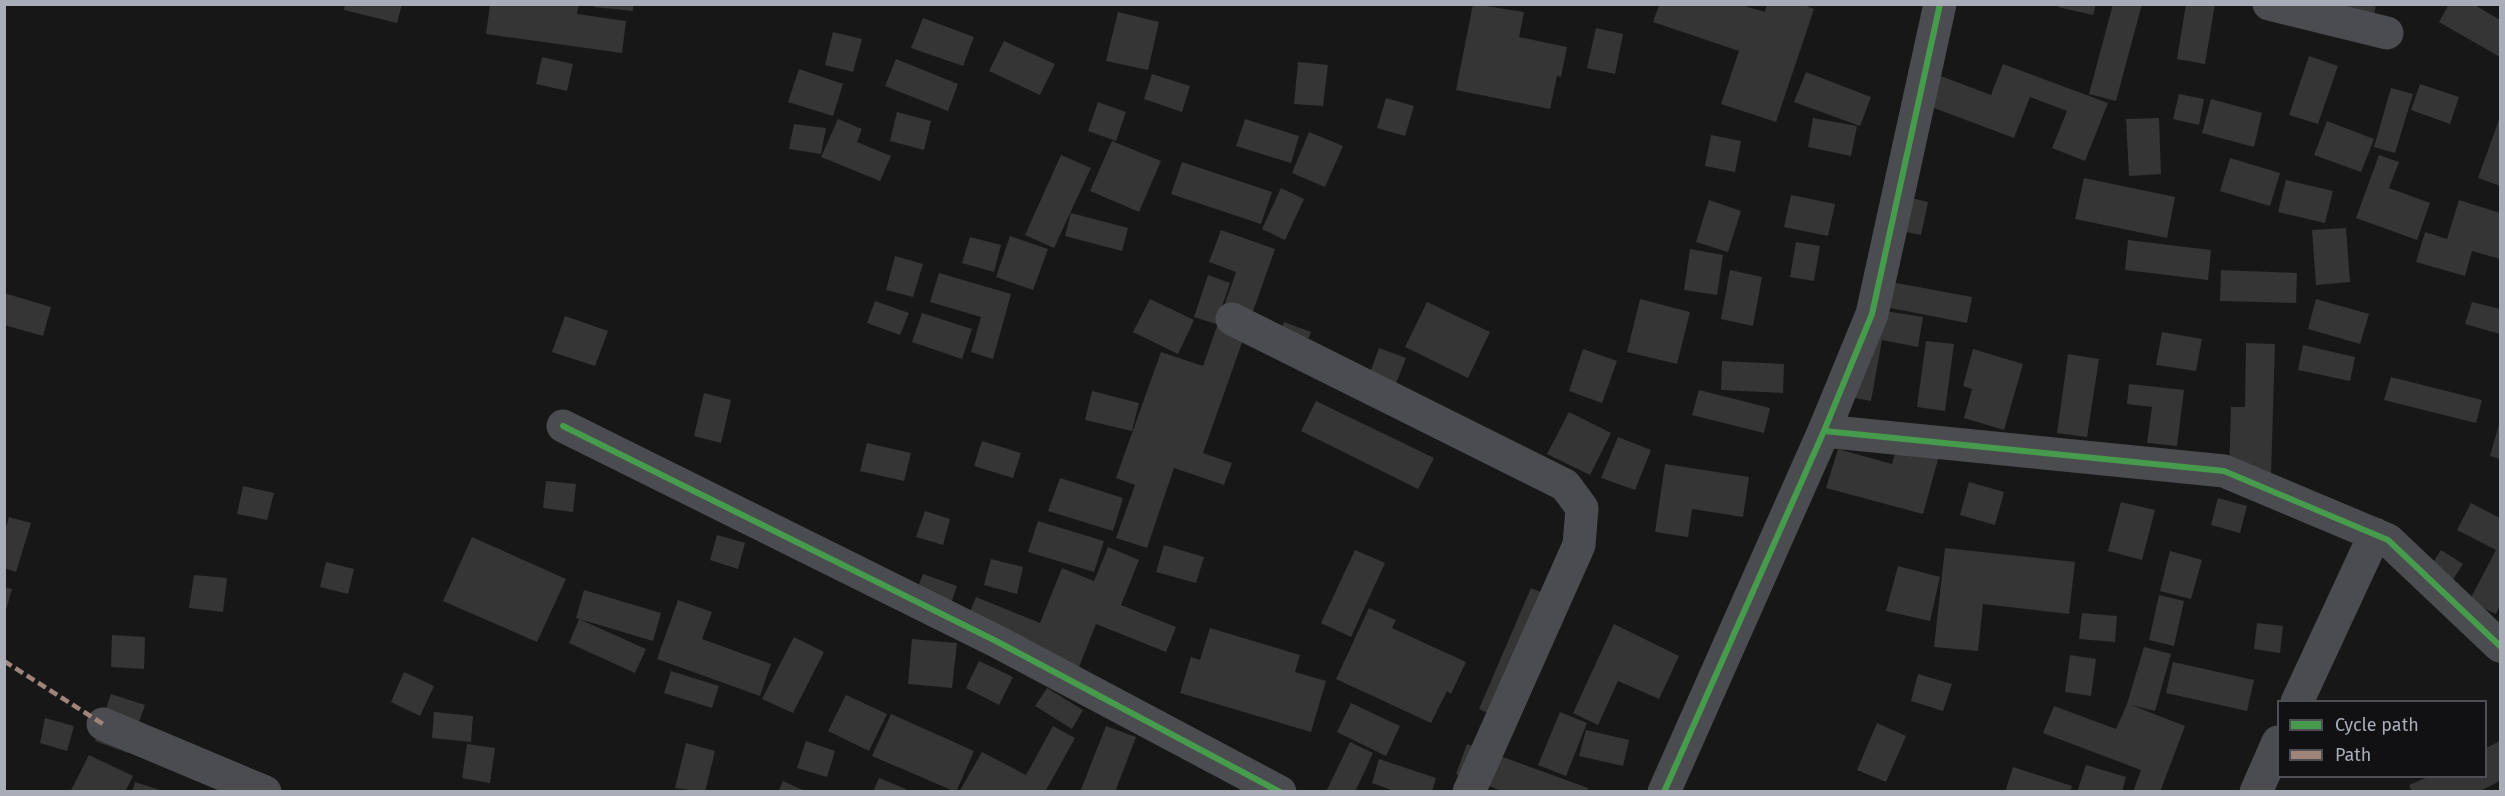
<!DOCTYPE html>
<style>
body{margin:0}
#map{position:relative;width:2505px;height:796px;overflow:hidden;background:#171717;font-family:"Fira Sans",sans-serif}
canvas{display:block}
.frame{position:absolute;inset:0;border:6px solid #a8adb8;pointer-events:none}
.legend{position:absolute;left:2277px;top:700px;width:210px;height:78px;box-sizing:border-box;background:#111113;border:2px solid #4d4f55;margin:0;padding:8px 10px;list-style:none;font-size:18px;color:#a8adb8}
.legend li{display:flex;align-items:center;gap:12px;height:30px}
.legend b{width:30px;border:2px solid #4d4f55}
</style>
<div id="map">
<canvas width="2505" height="796"></canvas>
<div class="frame"></div>
<ul class="legend">
<li><b style="height:8px;background:#469c4c"></b>Cycle path</li>
<li><b style="height:8px;background:#a18479"></b>Path</li>
</ul>
</div>
<script>
const ctx = document.querySelector('canvas').getContext('2d');
ctx.lineJoin = 'round';
function fillPath(path, color) { ctx.fillStyle = color; ctx.fill(path, 'evenodd'); }
function strokePath(path, color, width, dash) { ctx.strokeStyle = color; ctx.lineWidth = width; ctx.lineCap = dash ? 'butt' : 'round'; ctx.setLineDash(dash || []); ctx.stroke(path); }
fillPath(new Path2D(`
 M345,4H402L397,23L344,10Z
 M490,4H579L577,14L626,21L622,53L486,34Z
 M594,4H633V11L594,7Z
 M1473,4L1524,12L1519,37L1567,47L1561,77L1557,76L1550,109L1456,90Z
 M1767,4H1802L1814,9L1776,122L1721,104L1739,51L1653,22L1659,5H1741L1765,12Z
 M2059,4H2096L2093,15L2058,7Z
 M2113,4H2142L2116,101L2089,94Z
 M2186,4H2215L2205,64L2177,59Z
 M2346,4H2376L2374,17L2345,12Z
 M2449,4H2473L2500,20V57L2439,22Z
 M1118,12L1159,22L1148,70L1106,61Z
 M923,18L974,37L963,66L911,48Z
 M1596,28L1623,34L1615,74L1587,68Z
 M833,32L862,39L853,72L825,65Z
 M1004,41L1055,64L1040,95L989,71Z
 M2309,56L2338,66L2318,124L2289,115Z
 M542,57L573,64L567,91L536,84Z
 M896,59L958,84L948,111L885,86Z
 M1298,62L1328,65L1323,106L1294,104Z
 M2003,64L2108,103L2085,161L2052,148L2067,111L2030,97L2014,138L1926,105L1938,75L1991,95Z
 M799,69L843,84L833,116L788,102Z
 M1806,72L1871,97L1860,126L1794,102Z
 M1152,74L1190,86L1182,112L1144,99Z
 M2420,84L2459,97L2450,124L2411,110Z
 M2391,88L2413,94L2395,153L2374,147Z
 M2179,94L2204,99L2199,125L2173,119Z
 M1386,98L1414,106L1405,136L1377,128Z
 M2211,99L2262,113L2254,147L2202,133Z
 M1098,102L1126,112L1116,141L1088,131Z
 M897,112L931,121L924,150L890,141Z
 M2500,117V186L2478,178Z
 M1813,118L1857,126L1851,156L1808,147Z
 M2159,118L2161,174L2129,176L2126,119Z
 M838,119L862,129L857,142L891,156L880,181L821,157Z
 M1245,119L1299,136L1291,163L1236,146Z
 M2327,121L2374,139L2361,172L2314,155Z
 M794,124L826,128L821,154L789,149Z
 M1309,132L1343,146L1325,187L1292,173Z
 M1711,135L1741,141L1735,172L1705,166Z
 M1112,141L1161,161L1139,212L1090,191Z
 M1061,155L1091,168L1054,248L1025,235Z
 M2379,155L2399,162L2389,188L2430,203L2417,240L2356,218Z
 M2230,158L2280,173L2270,206L2220,191Z
 M1182,162L1272,192L1261,224L1171,194Z
 M2084,178L2175,197L2167,238L2075,219Z
 M2286,180L2333,191L2325,223L2278,212Z
 M1281,188L1304,199L1285,240L1262,229Z
 M1791,195L1835,204L1828,236L1784,227Z
 M1899,195L1928,202L1921,235L1891,229Z
 M1709,200L1741,211L1728,252L1696,242Z
 M2459,200L2500,213V259L2472,251L2465,276L2416,262L2425,232L2447,239Z
 M1071,213L1128,228L1122,251L1065,236Z
 M2346,228L2350,282L2316,285L2312,230Z
 M1221,230L1275,249L1203,453L1232,463L1224,485L1174,468L1147,548L1116,538L1135,485L1116,478L1161,352L1203,366L1236,272L1209,262Z
 M1010,236L1048,249L1033,290L996,277Z
 M970,237L1001,245L994,272L962,263Z
 M2128,240L2211,250L2208,280L2125,270Z
 M1796,242L1820,246L1814,281L1790,277Z
 M1690,249L1723,255L1717,295L1684,290Z
 M895,256L923,264L913,297L886,290Z
 M1730,270L1762,277L1753,326L1721,319Z
 M2221,270L2297,273L2296,303L2220,301Z
 M939,273L1011,294L993,359L971,352L981,317L930,302Z
 M1208,275L1230,283L1216,324L1194,317Z
 M1875,279L1972,297L1967,323L1870,304Z
 M4,293L51,307L43,336L4,325Z
 M1150,299L1194,320L1178,354L1133,332Z
 M1640,299L1690,312L1677,364L1627,352Z
 M2316,299L2369,314L2360,344L2308,329Z
 M875,301L909,313L900,335L867,323Z
 M1427,302L1490,332L1468,378L1405,347Z
 M2472,302L2500,309V334L2465,324Z
 M1860,307L1923,317L1918,347L1882,340L1871,401L1845,396Z
 M922,313L972,329L962,359L912,342Z
 M565,316L608,331L595,366L552,352Z
 M1284,322L1311,332L1301,358L1274,348Z
 M2162,332L2202,339L2196,371L2156,365Z
 M1926,341L1954,344L1945,411L1917,407Z
 M2246,343L2275,344L2271,474L2229,473L2231,407H2245Z
 M2303,345L2355,357L2350,381L2298,370Z
 M1379,348L1406,358L1395,386L1369,376Z
 M1583,349L1617,361L1602,403L1569,391Z
 M1973,349L2023,364L2004,430L1964,418L1972,389L1963,386Z
 M2068,354L2099,359L2087,437L2057,433Z
 M1722,361L1784,364L1783,393L1721,390Z
 M2391,377L2482,400L2476,423L2384,400Z
 M2129,384L2184,390L2177,446L2147,443L2152,407L2127,404Z
 M1699,390L1770,408L1764,433L1692,415Z
 M1092,391L1139,403L1132,431L1085,420Z
 M704,393L731,400L721,443L694,436Z
 M1316,401L1434,458L1418,489L1301,431Z
 M1569,412L1611,433L1590,475L1547,454Z
 M2500,421V459L2490,456Z
 M1618,437L1651,450L1635,490L1601,478Z
 M1899,440L1940,452L1923,514L1826,488L1838,449L1892,464Z
 M982,441L1021,453L1013,478L974,466Z
 M867,443L911,453L904,481L860,471Z
 M1665,464L1749,477L1743,517L1692,509L1688,537L1655,532Z
 M1060,478L1123,498L1113,531L1048,511Z
 M546,481L576,484L573,512L543,508Z
 M1969,482L2004,492L1995,525L1960,515Z
 M243,486L274,493L267,520L237,514Z
 M2218,498L2247,506L2240,533L2211,525Z
 M2121,502L2155,510L2142,560L2108,551Z
 M2471,503L2500,518V605L2496,614L2469,601L2496,550L2457,530Z
 M925,511L950,519L943,545L916,537Z
 M9,517L31,523L16,572L4,568V534Z
 M1038,521L1104,541L1094,572L1028,552Z
 M717,535L745,543L738,569L710,560Z
 M472,537L566,579L537,642L443,601Z
 M1164,545L1204,557L1196,583L1156,572Z
 M1108,547L1139,560L1121,605L1176,627L1166,652L1096,624L1077,672L964,627L976,597L1040,623L1062,568L1094,581Z
 M1945,548L2075,562L2069,614L1983,604L1978,651L1934,647Z
 M1355,550L1385,563L1351,637L1321,623Z
 M2441,550L2463,564L2445,592L2423,578Z
 M2170,551L2202,560L2191,599L2160,591Z
 M991,559L1023,567L1017,594L984,585Z
 M326,562L354,569L348,594L320,587Z
 M1898,566L1940,577L1930,621L1886,611Z
 M923,574L957,586L948,612L913,599Z
 M194,575L227,578L223,612L189,608Z
 M4,587L12,589L5,613H4Z
 M1531,588L1560,600L1508,722L1479,709Z
 M584,590L661,613L653,641L576,618Z
 M2159,595L2184,601L2174,646L2149,640Z
 M678,600L712,612L702,639L771,664L760,696L657,659Z
 M1369,608L1396,620L1392,628L1466,662L1451,694L1447,691L1431,723L1336,679Z
 M2082,613L2117,616L2115,642L2079,639Z
 M579,619L646,649L635,673L569,643Z
 M2257,623L2283,626L2280,653L2254,649Z
 M1614,624L1679,656L1659,699L1618,681L1598,725L1573,713Z
 M1210,628L1300,655L1295,672L1326,681L1311,732L1180,693L1191,657L1200,660Z
 M112,635L145,637L144,669L111,667Z
 M794,637L824,652L793,713L762,699Z
 M912,639L957,643L952,688L908,684Z
 M2144,647L2171,654L2155,711L2131,705L2185,726L2160,792H2133L2141,770L2043,733L2054,706L2116,729L2127,704Z
 M2070,655L2096,659L2091,696L2065,692Z
 M979,661L1013,677L999,705L966,688Z
 M2173,662L2254,680L2247,711L2166,693Z
 M671,671L719,686L712,708L664,693Z
 M404,672L434,686L420,716L391,702Z
 M1918,674L1952,684L1943,711L1911,701Z
 M1047,688L1083,710L1072,729L1035,706Z
 M111,694L145,705L128,753L95,741Z
 M846,695L887,714L869,751L828,731Z
 M1351,703L1400,726L1386,756L1337,732Z
 M434,712L473,716L471,742L432,738Z
 M1560,712L1587,723L1566,776L1538,765Z
 M891,714L974,751L956,792L872,756Z
 M45,718L74,726L67,751L40,743Z
 M1877,723L1906,736L1886,782L1857,770Z
 M1053,726L1075,738L1045,792H959L982,752L1026,775Z
 M1106,726L1136,737L1115,792H1080Z
 M1586,730L1629,740L1623,766L1579,756Z
 M806,741L835,751L827,777L797,768Z
 M2500,741V781L2478,792H2412L2409,785L2428,777H2486V748Z
 M1350,742L1373,753L1355,792H1326Z
 M686,743L715,751L705,792L675,788Z
 M467,744L495,748L490,783L462,778Z
 M1467,744L1588,788L1587,792H1505L1456,774Z
 M89,755L133,776L125,792H70Z
 M1379,759L1436,778L1432,792H1397L1372,783Z
 M2086,765L2126,777L2122,792H2077Z
 M2013,767L2072,786L2070,792H2005Z
 M879,778L906,789L905,792H873Z
 M783,781L807,792H778Z
 M135,782L163,791V792H132Z`), '#353536');
strokePath(new Path2D(`
 M2269,4L2387,33
 M1232,319L1565,485L1582,508L1579,545L1469,792
 M563,426L996,641L1280,792
 M1824,431L2224,471L2388,540L2500,646
 M2297,702L2375,534
 M103,724L265,792
 M2256,792L2278,742`), '#4b4c50', 33);
strokePath(new Path2D(`
 M1664,792L1824,431L1872,314L1940,4`), '#4b4c50', 33);
strokePath(new Path2D(`
 M4,661L103,724`), '#a18479', 4.5, [9, 4.5]);
strokePath(new Path2D(`
 M563,426L996,641L1280,792
 M1824,431L2224,471L2388,540L2500,646
 M1664,792L1824,431L1872,314L1940,4`), '#469c4c', 6);
</script>
